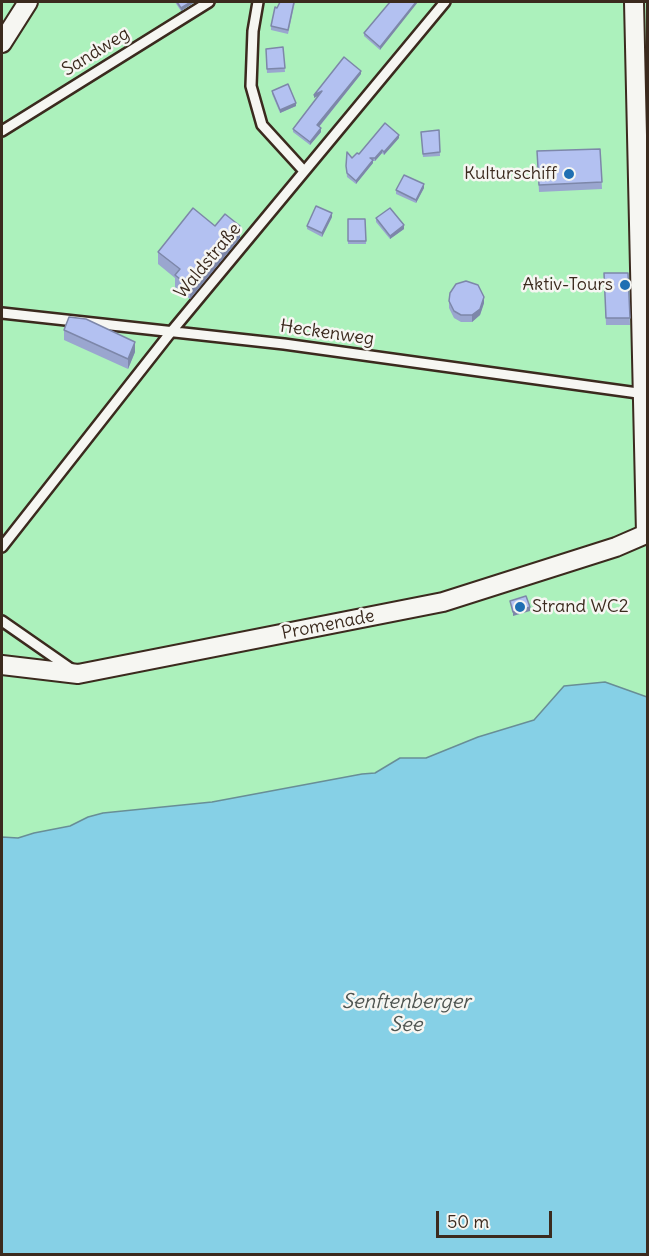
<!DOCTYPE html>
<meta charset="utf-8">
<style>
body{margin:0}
#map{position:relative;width:649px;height:1256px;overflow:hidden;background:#e9ebf2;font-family:Delius,sans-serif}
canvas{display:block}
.frame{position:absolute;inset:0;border:3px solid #3b2a1e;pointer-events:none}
.scale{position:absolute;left:436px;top:1211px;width:116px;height:27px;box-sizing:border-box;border:3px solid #3b2a1e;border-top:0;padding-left:8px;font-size:18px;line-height:21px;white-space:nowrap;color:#3b2a1e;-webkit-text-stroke:4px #f6f6f2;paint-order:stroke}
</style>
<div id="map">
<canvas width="649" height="1256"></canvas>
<div class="frame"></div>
<div class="scale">50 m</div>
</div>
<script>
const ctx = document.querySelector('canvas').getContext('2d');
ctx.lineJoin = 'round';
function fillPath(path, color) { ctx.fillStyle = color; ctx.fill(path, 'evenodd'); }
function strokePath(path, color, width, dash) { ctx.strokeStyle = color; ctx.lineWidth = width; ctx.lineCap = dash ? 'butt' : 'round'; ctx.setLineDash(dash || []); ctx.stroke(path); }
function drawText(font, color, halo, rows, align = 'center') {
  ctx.font = font + ' Delius,sans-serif'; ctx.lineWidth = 5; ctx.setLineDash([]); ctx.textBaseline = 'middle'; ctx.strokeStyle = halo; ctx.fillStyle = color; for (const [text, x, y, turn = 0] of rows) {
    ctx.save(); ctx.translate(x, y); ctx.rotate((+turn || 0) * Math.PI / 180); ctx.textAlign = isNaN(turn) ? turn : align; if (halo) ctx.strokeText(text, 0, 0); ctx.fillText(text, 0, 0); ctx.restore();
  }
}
fillPath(new Path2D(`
 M2,2H647V697L633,694L565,686L534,720L478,737L426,758H400L375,773L362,774L212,802L103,813L88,817L70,826L34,833L18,838L2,837Z`), '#acf1bc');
const water = new Path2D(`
 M605,682L647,697V1254H2V837L18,838L34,833L70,826L88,817L103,813L212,802L362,774L375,773L400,758H426L478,737L534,720L564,686Z`);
fillPath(water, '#86d0e6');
strokePath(water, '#688e96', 1.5);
const lane = new Path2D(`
 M258,2L253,31L251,86L262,125L304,171
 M2,131L209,2
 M2,313L284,344L645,394
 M2,547L171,332L445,2
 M2,621L71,669`);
const street = new Path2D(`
 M2,43L28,2
 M2,665L78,674L443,602L616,547L646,534L634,2`);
strokePath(lane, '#3b2a1e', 14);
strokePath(street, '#3b2a1e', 22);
strokePath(lane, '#f6f6f2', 9);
strokePath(street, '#f6f6f2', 18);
fillPath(new Path2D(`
 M175,2H195L181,11Z
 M295,2L288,34L271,30V26L277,8Z
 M390,2L380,50L364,36V33Z
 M283,47L285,72L267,73L266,49Z
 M361,74L319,127L321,132L310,145L293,132V129L318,96L314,98Z
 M272,91L296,106L280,113L272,94Z
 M439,130L440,156L423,157L421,132Z
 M399,138L384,155L382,153L375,161H373V163L356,184L347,177L346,166L352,158L359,154Z
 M600,149L602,189L539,192L537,151Z
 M424,188L416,203L396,194V190Z
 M332,217L322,237L307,229V226Z
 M376,218L404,229L390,239L376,222Z
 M348,219H365L366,244H348Z
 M215,226L240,238L190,299L175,287V278L158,264V252Z
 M604,273H628L630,325H606Z
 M449,301L484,303L480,315L472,322H461L454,318L449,308Z
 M64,330L135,352L128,369L64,340Z`), '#9aa6cf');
fillPath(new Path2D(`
 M191,2H195L181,11V8Z
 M416,2H418L380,50V47Z
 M361,71V74L317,129V125Z
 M322,91V94L314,98V95Z
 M296,103V106L280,113V110Z
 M321,128V132L310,145V142Z
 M399,135V138L384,155V152Z
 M382,150V153L375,161V158Z
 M373,160V163L356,184V181Z
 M424,184V188L416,203V200Z
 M332,213V217L322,237V233Z
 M404,225V229L390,239V236Z
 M240,226V238L190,299V287Z
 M484,297V303L480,315L472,322V315Z
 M135,342V352L128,369V359Z
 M530,607V611L513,616V612Z`), '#7d87a9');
const building = new Path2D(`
 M177,2H191L181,8Z
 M280,2H294L288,30L271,26L275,7L277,8Z
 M390,2H416L380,47L364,33Z
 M283,47L285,68L267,69L266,49Z
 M344,57L361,71L317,125L321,128L310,142L293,129L322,91L314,95Z
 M288,84L296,103L280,110L272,91Z
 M385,123L399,135L384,152L382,150L375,158H370L373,160L356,181L347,173L346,166L347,152L352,158L357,153L359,154Z
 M439,130L440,152L423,154L421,132Z
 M600,149L602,182L539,185L537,151Z
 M404,175L424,184L416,200L396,190Z
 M316,206L332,213L322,233L307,226Z
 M193,208L215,226L225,214L240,226L190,287L175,275L180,269L158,252Z
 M390,208L404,225L390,236L376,218Z
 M348,219H365L366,241H348Z
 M604,273H628L630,318H606Z
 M466,281L478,285L484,297L480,309L472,315H461L454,311L449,301L450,293L456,284Z
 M69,317L86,319L135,342L128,359L64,330Z
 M526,596L530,607L513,612L510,601Z`);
fillPath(building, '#b3c1f1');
strokePath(building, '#7d87a9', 1.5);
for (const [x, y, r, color] of [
 [569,174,6,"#1f6fb2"],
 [625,285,6,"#1f6fb2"],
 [520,607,6,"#1f6fb2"]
]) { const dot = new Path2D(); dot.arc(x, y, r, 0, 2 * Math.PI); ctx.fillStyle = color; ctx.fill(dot); strokePath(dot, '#f6f6f2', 2); }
drawText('18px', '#3b2a1e', '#f6f6f2', [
 ["Sandweg",96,52,-32],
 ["Waldstraße",208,261,-50],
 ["Heckenweg",327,333,8],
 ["Promenade",328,625,-11]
]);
drawText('18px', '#3b2a1e', '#f6f6f2', [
 ["Kulturschiff",557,174],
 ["Aktiv-Tours",613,285],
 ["Strand WC2",532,607,"left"]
], 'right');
drawText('italic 20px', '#4e5450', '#f6f6f2', [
 ["Senftenberger",406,1002],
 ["See",406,1025]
]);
</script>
